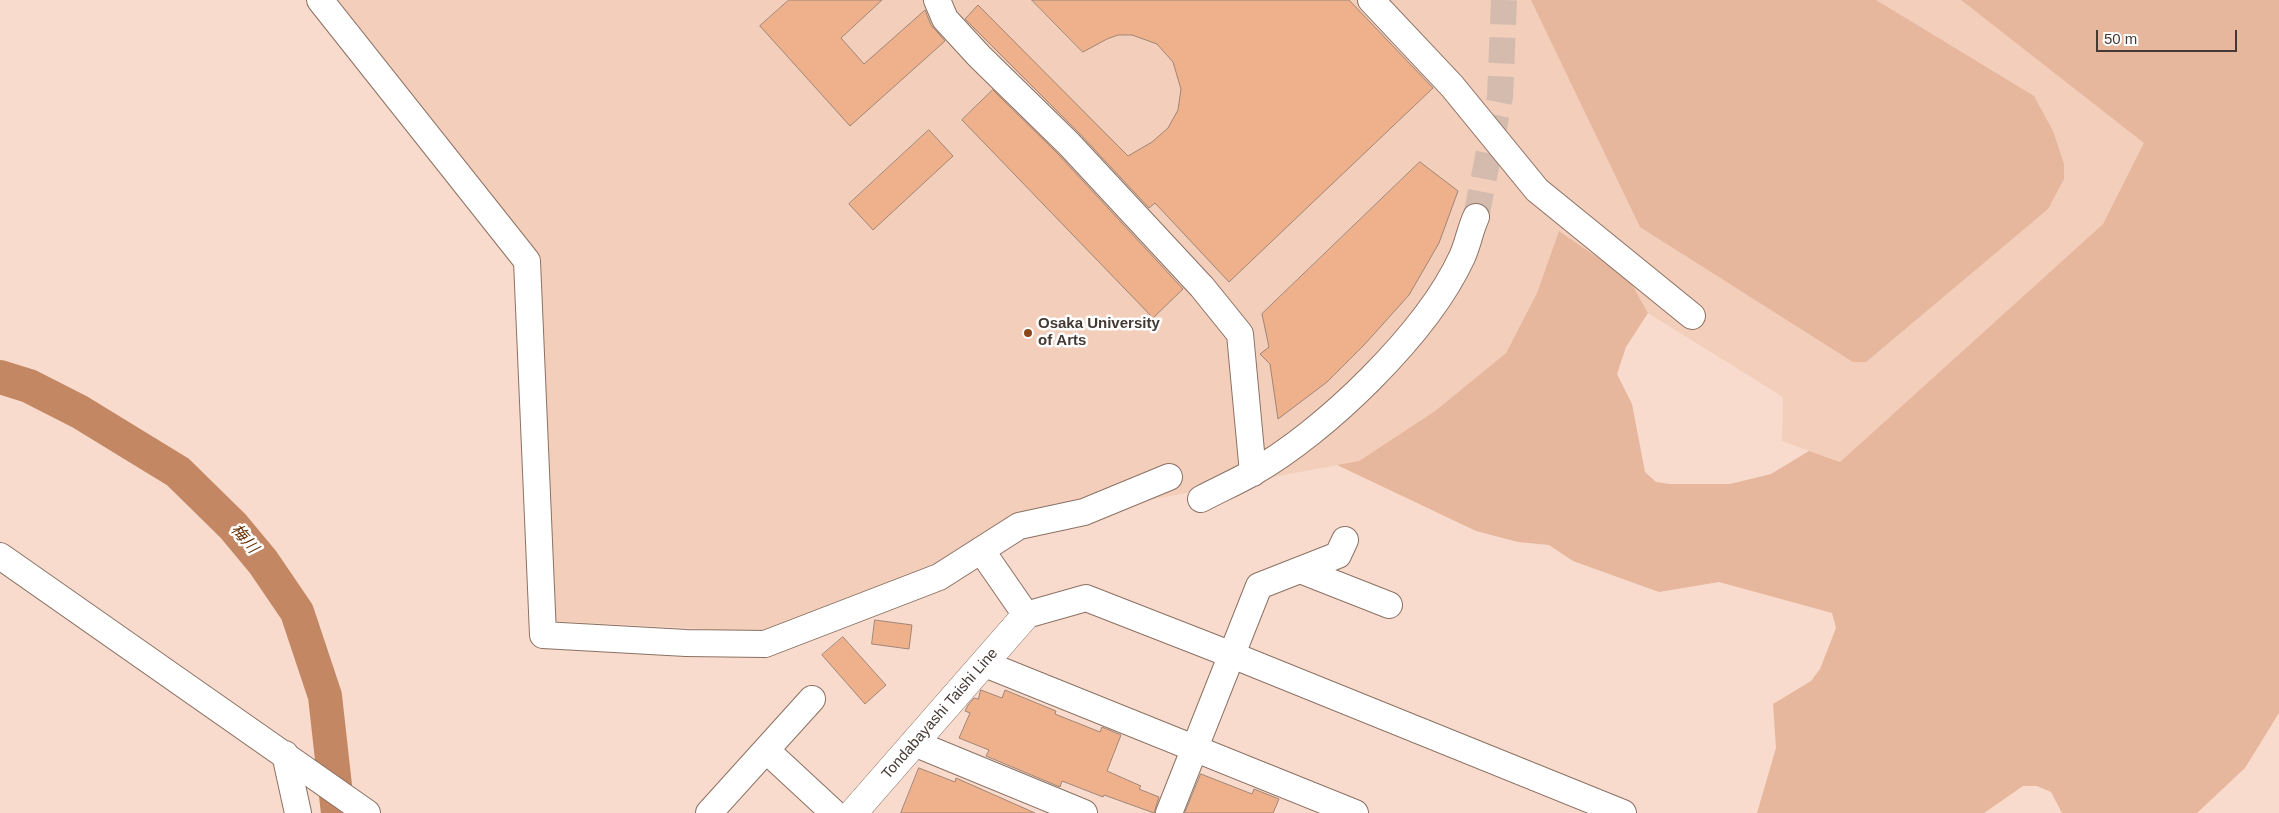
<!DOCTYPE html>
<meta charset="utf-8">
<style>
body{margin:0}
#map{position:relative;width:2279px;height:813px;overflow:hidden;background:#f8dbcc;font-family:Helvetica,sans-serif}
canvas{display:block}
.scale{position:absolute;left:2096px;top:30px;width:141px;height:22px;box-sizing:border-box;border:2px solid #443933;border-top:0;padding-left:6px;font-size:15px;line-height:18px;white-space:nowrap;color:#443933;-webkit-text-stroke:4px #fff;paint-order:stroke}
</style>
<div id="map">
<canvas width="2279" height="813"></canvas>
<div class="scale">50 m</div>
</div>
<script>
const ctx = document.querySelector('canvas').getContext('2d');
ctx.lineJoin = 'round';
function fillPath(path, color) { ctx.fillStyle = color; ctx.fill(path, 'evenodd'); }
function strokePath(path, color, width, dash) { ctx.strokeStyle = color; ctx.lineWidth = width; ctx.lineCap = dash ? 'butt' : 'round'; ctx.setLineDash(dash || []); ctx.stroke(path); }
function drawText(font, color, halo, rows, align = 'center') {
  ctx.font = font + ' Helvetica,"Noto Sans JP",sans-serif'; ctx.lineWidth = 5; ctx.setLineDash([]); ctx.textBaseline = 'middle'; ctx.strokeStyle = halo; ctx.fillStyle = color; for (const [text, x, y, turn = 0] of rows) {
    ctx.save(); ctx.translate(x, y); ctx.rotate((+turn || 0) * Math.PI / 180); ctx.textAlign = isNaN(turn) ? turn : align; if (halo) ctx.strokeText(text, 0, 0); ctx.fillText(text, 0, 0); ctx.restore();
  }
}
fillPath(new Path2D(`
 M329,0H1961L2145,143L2103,224L1840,462L1782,441L1783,397L1648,313L1629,279L1559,231L1537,293L1506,353L1435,411L1359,461L1003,527L928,570L765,632L551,621L536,257Z`), '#f2cebb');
fillPath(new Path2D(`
 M1531,0H1876L2034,96L2053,131L2064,164V179L2048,209L1866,362H1853L1640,227Z
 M1961,0H2279V713L2245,768L2197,813H2062L2051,792L2037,786H2023L1984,813H1757L1776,748L1773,704L1811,681L1820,669L1836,628L1832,613L1719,582L1659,592L1573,561L1549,545L1518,542L1476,531L1337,465L1359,461L1435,411L1506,353L1537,293L1559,231L1629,279L1648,313L1626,347L1617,374L1632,404L1645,472L1656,482L1670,484H1730L1771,474L1809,451L1840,462L2103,224L2144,143Z`), '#e6b79d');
strokePath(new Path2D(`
 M0,377L29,386L80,412L178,472L233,526L263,562L297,612L325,696L338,813`), '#c48764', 34);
const building = new Path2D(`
 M789,0H882L841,38L864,64L925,10L931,25L945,41L850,126L760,26Z
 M1032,0H1349L1433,88L1229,282L1155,203L1149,208L1080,134L965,19L978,5L1128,156L1152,142L1168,128L1178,110L1181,89L1173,62L1157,44L1132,35H1118L1107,39L1083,52Z
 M993,90L1058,154L1183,289L1153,318L962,120Z
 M929,130L953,156L873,230L849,204Z
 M1420,162L1458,191L1439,243L1409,295L1365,344L1327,382L1278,419L1270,364L1260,354L1269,347L1262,314Z
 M875,620L912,625L909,649L872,644Z
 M843,637L886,685L865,704L822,655Z
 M981,690L1002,698L1005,690L1056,711L1055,714L1100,732L1102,727L1121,735L1107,771L1141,786L1139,789L1159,797L1154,813L1104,795L1103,797L1062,781L1060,787L986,756L989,750L959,738L970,713L965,711L968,705L974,698L978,699Z
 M919,768L955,782L956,778L1035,813H901Z
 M1201,774L1252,794L1254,789L1279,799L1273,813H1185Z`);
fillPath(building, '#efb08c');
strokePath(building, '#a08677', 1);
strokePath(new Path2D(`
 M1476,217L1500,97L1504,0`), '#d4bbad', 26, [26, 13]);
const minor = new Path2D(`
 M320,0L527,261L543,635L686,643L765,644L939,577L1019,526L1084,512L1169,477
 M937,0L945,19L979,56L1069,144L1202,287L1240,334L1253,473
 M1371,0L1452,86L1537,190L1692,316
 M1201,499C1218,490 1236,482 1252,473C1325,432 1427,333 1462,257C1468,244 1470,230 1476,217
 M981,550L1026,615L1086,598L1232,655L1623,813
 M0,556L367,813
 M1300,570L1389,605
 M985,664L1355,813
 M914,743L1084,813
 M766,750L834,813
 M285,754L298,813
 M709,813L812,699
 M1169,813L1259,586L1338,555L1345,540`);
const major = new Path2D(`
 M853,813L1026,615`);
strokePath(minor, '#8b7163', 28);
strokePath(major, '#8b7163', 29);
strokePath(minor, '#fff', 26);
strokePath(major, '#fff', 28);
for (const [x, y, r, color] of [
 [1028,333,5,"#894618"]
]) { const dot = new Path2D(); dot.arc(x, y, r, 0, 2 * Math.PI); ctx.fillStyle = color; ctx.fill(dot); strokePath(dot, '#fff', 2); }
drawText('bold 15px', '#443933', '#fff', [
 ["Osaka University",1038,324],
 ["of Arts",1038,341]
], 'left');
drawText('15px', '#443933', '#fff', [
 ["Tondabayashi Taishi Line",940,714,-49]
]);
drawText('italic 16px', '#652d01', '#fff', [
 ["梅川",244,539,49]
]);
</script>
